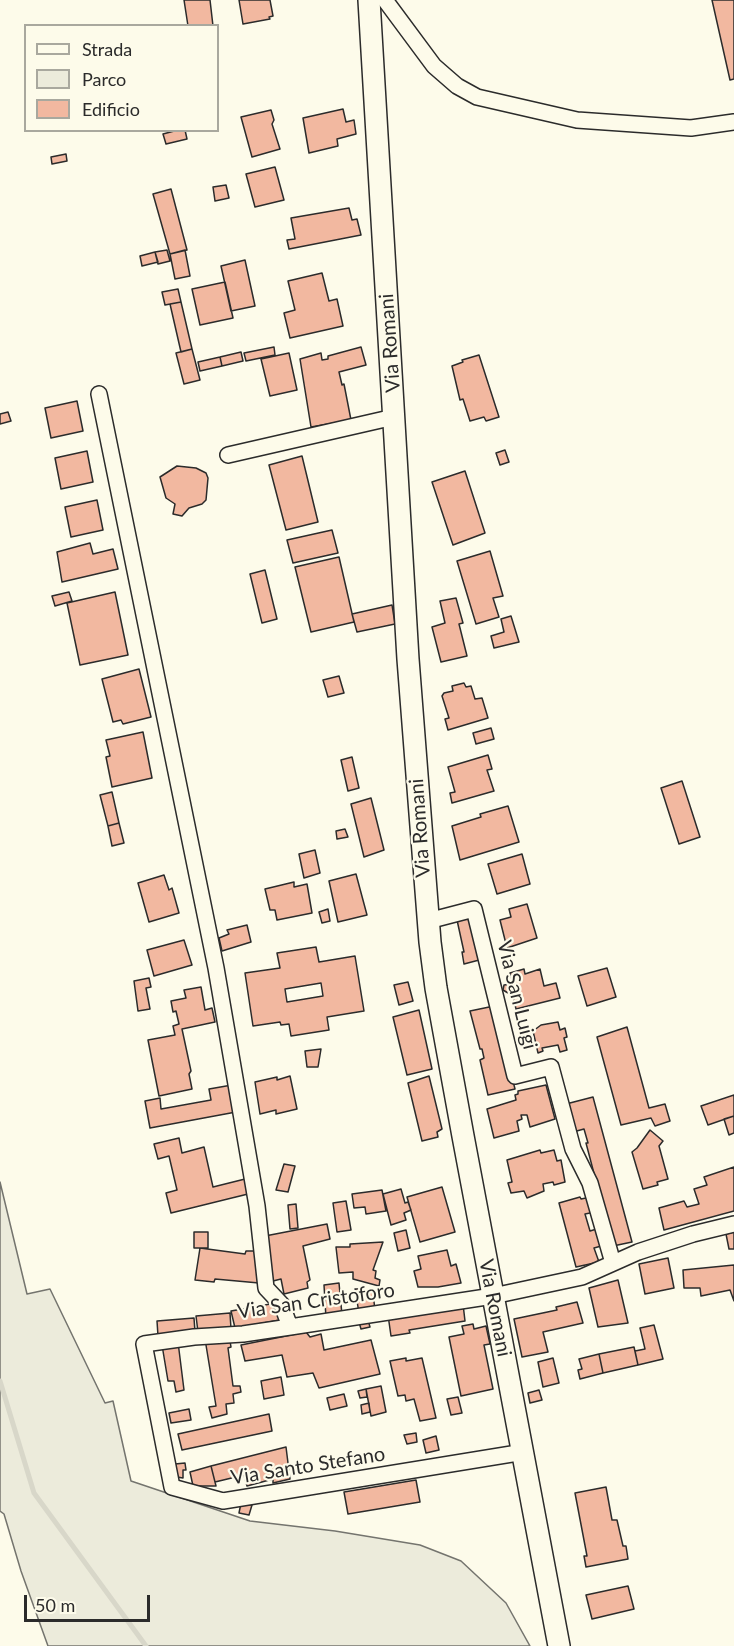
<!DOCTYPE html>
<style>
body{margin:0}
#map{position:relative;width:734px;height:1646px;overflow:hidden;background:#fdfbea;font-family:Lato,sans-serif}
canvas{display:block}
.legend{position:absolute;left:24px;top:24px;width:195px;height:108px;box-sizing:border-box;background:#fdfbea;border:2px solid #a9a89e;margin:0;padding:8px 10px;list-style:none;font-size:18px;color:#2b2b2b}
.legend li{display:flex;align-items:center;gap:12px;height:30px}
.legend b{width:30px;border:2px solid #a9a89e}
.scale{position:absolute;left:24px;top:1595px;width:126px;height:27px;box-sizing:border-box;border:3px solid #2b2b2b;border-top:0;padding-left:8px;font-size:18px;line-height:21px;white-space:nowrap;color:#2b2b2b;-webkit-text-stroke:4px #fdfbea;paint-order:stroke}
</style>
<div id="map">
<canvas width="734" height="1646"></canvas>
<ul class="legend">
<li><b style="height:8px;background:#fdfbea"></b>Strada</li>
<li><b style="height:16px;background:#ecebdb"></b>Parco</li>
<li><b style="height:16px;background:#f2b8a0"></b>Edificio</li>
</ul>
<div class="scale">50 m</div>
</div>
<script>
const ctx = document.querySelector('canvas').getContext('2d');
ctx.lineJoin = 'round';
function fillPath(path, color) { ctx.fillStyle = color; ctx.fill(path, 'evenodd'); }
function strokePath(path, color, width, dash) { ctx.strokeStyle = color; ctx.lineWidth = width; ctx.lineCap = dash ? 'butt' : 'round'; ctx.setLineDash(dash || []); ctx.stroke(path); }
function drawText(font, color, halo, rows, align = 'center') {
  ctx.font = font + ' Lato,sans-serif'; ctx.lineWidth = 4.5; ctx.setLineDash([]); ctx.textBaseline = 'middle'; ctx.strokeStyle = halo; ctx.fillStyle = color; for (const [text, x, y, turn = 0] of rows) {
    ctx.save(); ctx.translate(x, y); ctx.rotate((+turn || 0) * Math.PI / 180); ctx.textAlign = isNaN(turn) ? turn : align; if (halo) ctx.strokeText(text, 0, 0); ctx.fillText(text, 0, 0); ctx.restore();
  }
}
const green = new Path2D(`
 M0,1182L27,1294L50,1289L105,1403L113,1401L131,1481L250,1521L335,1531L420,1545L461,1561L506,1603L530,1646H48L21,1571L4,1514L0,1511Z`);
fillPath(green, '#ecebdb');
strokePath(green, '#74746e', 1.5);
strokePath(new Path2D(`
 M0,1381L34,1493L146,1646`), '#d8d7c9', 5);
const building = new Path2D(`
 M184,0H210L213,26H188Z
 M239,0H270L273,16L269,17L270,19L243,24Z
 M712,0H734V79L730,80Z
 M343,109L346,122L354,120L356,134L337,139L338,146L309,153L303,118Z
 M271,110L274,120L272,124L280,149L252,157L241,117Z
 M178,130H185L187,139L166,144L163,134Z
 M66,154L67,161L52,164L51,157Z
 M275,167L284,200L255,207L246,174Z
 M226,185L229,198L215,201L213,187Z
 M171,189L187,250L170,254L153,194Z
 M349,208L352,220L357,219L361,235L289,249L287,240L295,239L291,218Z
 M167,250L170,261L158,264L155,252Z
 M185,250L190,276L175,279L170,254Z
 M155,252L158,262L142,266L140,256Z
 M245,260L255,306L231,311L221,266Z
 M322,273L329,301L337,299L343,326L290,338L284,313L295,310L288,281Z
 M225,282L233,318L200,325L192,289Z
 M178,289L181,302L165,305L162,292Z
 M181,302L192,349L181,352L170,304Z
 M274,347L275,355L246,361L244,353Z
 M361,347L366,365L339,372L342,385L344,384L351,420L311,427L300,359L321,353L322,360L328,359V356Z
 M192,349L200,380L184,384L176,353Z
 M241,352L243,361L222,366L220,357Z
 M289,353L297,390L270,396L261,359Z
 M479,355L499,417L486,421L484,417L470,421L463,399L460,400L452,366L463,362L462,360Z
 M220,357L222,366L200,371L198,362Z
 M77,401L83,431L51,438L45,408Z
 M8,412L11,421L0,424V414Z
 M505,450L509,462L500,465L496,453Z
 M87,451L93,482L61,489L55,458Z
 M302,456L318,522L286,530L269,465Z
 M177,466L196,468L206,473L208,478L206,500L202,504L189,508L182,516L173,514L175,504L166,498L160,477Z
 M465,471L485,533L453,545L432,482Z
 M97,500L103,530L71,537L65,507Z
 M332,530L338,553L293,563L287,540Z
 M90,543L93,554L113,549L118,569L62,582L57,552Z
 M490,551L503,596L493,598L499,617L476,624L457,561Z
 M339,557L354,622L311,632L295,567Z
 M265,570L277,619L262,623L250,574Z
 M69,592L72,601L55,606L52,596Z
 M115,592L128,655L80,665L67,603Z
 M456,598L463,623L459,624L467,656L441,662L432,627L445,623L440,601Z
 M392,605L395,624L357,632L352,614Z
 M511,616L519,642L494,648L491,636L504,632L501,619Z
 M139,669L151,717L123,724L121,720L113,722L102,679Z
 M339,676L344,693L328,697L323,680Z
 M464,683L466,687L471,686L475,699L482,698L488,718L448,730L445,719L449,718L442,696L444,693L453,691L452,686Z
 M491,728L494,739L476,744L473,733Z
 M143,732L152,778L112,787L106,757L110,756L106,740Z
 M488,755L492,769L487,770L494,791L452,803L450,793L455,792L448,767Z
 M352,757L359,788L348,791L341,760Z
 M682,781L700,837L679,844L661,788Z
 M112,792L119,823L108,826L100,795Z
 M371,798L384,850L364,857L351,804Z
 M508,806L519,842L460,860L452,826L481,817L480,814Z
 M119,823L124,843L112,846L108,826Z
 M345,829L348,837L337,839L336,831Z
 M315,850L320,873L304,878L299,854Z
 M522,854L530,884L497,894L488,864Z
 M356,874L367,915L338,922L329,881Z
 M164,875L169,890L172,888L179,913L149,922L138,883Z
 M294,882V887L307,884L312,913L277,920L275,910H270L265,889Z
 M527,904L537,938L507,948L500,920L511,917L509,909Z
 M328,909L330,921L322,923L319,912Z
 M472,916L483,959L464,964L462,952H464L457,920Z
 M247,925L251,942L222,951L219,938L229,934L227,930Z
 M184,940L192,965L154,976L147,950Z
 M316,947L319,962L355,956L364,1011L327,1017L329,1030L291,1036L289,1024L281,1025L280,1022L253,1026L245,973L280,968L277,953ZM321,983L323,996L287,1002L285,989Z
 M607,968L616,997L587,1006L578,976Z
 M524,969L525,974L540,969L544,986L556,983L560,998L516,1009L513,996L503,990L504,985L512,984L514,986L510,973Z
 M149,978L151,987L146,988L150,1009L138,1011L134,981Z
 M408,982L413,1001L399,1005L394,985Z
 M201,987L205,1010L212,1008L215,1022L182,1029L191,1071L189,1074L192,1089L159,1096L148,1040L175,1035L173,1026L179,1024L176,1011L173,1012L171,1001L186,998L184,990Z
 M494,1006L515,1089L488,1095L480,1060L484,1058L482,1049H480L470,1011Z
 M419,1010L432,1069L407,1075L393,1017Z
 M558,1022L560,1030L565,1028L567,1037L564,1038L567,1050L560,1052L558,1045L542,1048L543,1051L538,1053L533,1031L541,1025Z
 M627,1027L649,1108L665,1104L670,1121L655,1126L651,1118L621,1125L597,1037Z
 M321,1049L318,1067H307L305,1051Z
 M290,1076L297,1109L276,1114V1110L260,1114L255,1082L277,1077V1080Z
 M429,1076L442,1129L437,1132L438,1137L422,1141L408,1083Z
 M232,1085L236,1112L150,1128L145,1101L160,1098L161,1109L211,1100L209,1089Z
 M546,1085L555,1119L530,1127L527,1115H521L522,1119L517,1121L519,1131L494,1138L487,1109L516,1100L515,1095L518,1094V1091Z
 M734,1095V1116L708,1125L701,1106Z
 M593,1097L632,1242L613,1246L586,1143H588L584,1129L573,1132L566,1104Z
 M734,1116V1133L729,1135L724,1119Z
 M650,1130L663,1141L659,1146L668,1179L657,1182L658,1185L643,1189L632,1152L637,1148Z
 M179,1138L182,1153L204,1147L213,1187L245,1179L248,1194L171,1213L166,1193L177,1190L169,1156L158,1159L154,1144Z
 M540,1150L541,1153L554,1150L557,1161L561,1160L565,1182L554,1185L553,1182L543,1184L544,1191L527,1198L524,1191L511,1193L508,1183L512,1182L507,1160Z
 M284,1164L295,1166L288,1192L276,1190Z
 M734,1167V1211L664,1230L659,1208L684,1201L687,1207L699,1204L694,1189L707,1185L704,1177Z
 M442,1187L455,1232L420,1242L407,1197Z
 M401,1189L405,1203L408,1202L411,1210L404,1213L406,1220L391,1225L383,1194Z
 M382,1190L386,1211L366,1214L365,1207L354,1208L352,1194Z
 M580,1197L581,1199L591,1197L595,1212L585,1214L590,1231L600,1228L605,1245L594,1248L599,1262L576,1267L559,1203Z
 M346,1201L351,1230L337,1232L333,1203Z
 M296,1204L298,1228L290,1229L288,1205Z
 M327,1224L330,1239L303,1246L310,1280L307,1282L308,1288L284,1294L281,1279L273,1281L265,1236Z
 M406,1230L410,1248L398,1251L394,1233Z
 M194,1232H208V1248H194Z
 M734,1232V1249H729L726,1234Z
 M383,1242L373,1270L376,1271L375,1278L380,1280L379,1286L353,1279V1272L339,1273L336,1247H350V1244Z
 M200,1248L245,1254L246,1251H259V1283L215,1279L214,1282L195,1280Z
 M447,1250L451,1266L456,1264L461,1283L438,1287H418L414,1271L421,1269L418,1256Z
 M668,1258L674,1288L645,1294L639,1264Z
 M734,1265V1301L730,1290L701,1296L700,1288H684L683,1270Z
 M618,1280L628,1323L598,1327L589,1288Z
 M339,1283L342,1315L326,1318L324,1285Z
 M355,1289H364V1293L373,1292L375,1311L359,1313Z
 M577,1302L583,1323L543,1332L548,1352L522,1357L514,1319L557,1310L556,1307Z
 M276,1303L280,1320L235,1328L231,1311Z
 M463,1304L465,1321L409,1330L410,1333L391,1336L388,1315Z
 M230,1313L231,1329L198,1332L196,1316Z
 M194,1318L195,1332L158,1336L157,1321Z
 M368,1320L370,1327L361,1329L359,1322Z
 M473,1324L474,1329L486,1326L490,1344L484,1345L493,1389L461,1396L449,1337L464,1334L462,1326Z
 M654,1325L663,1359L638,1365L635,1351L645,1349L640,1328Z
 M306,1332L310,1337L321,1334L324,1350L371,1340L380,1374L319,1388L313,1373L287,1377L282,1355L245,1361L241,1345Z
 M229,1335L231,1347L228,1348L233,1386H240L241,1392L233,1394L234,1403L226,1404L227,1414L212,1418L209,1407L216,1406L205,1339Z
 M178,1342L184,1390L176,1392L174,1381H168L162,1345Z
 M634,1347L638,1365L603,1373L599,1354Z
 M599,1354L603,1373L580,1379L578,1370L582,1369L579,1359Z
 M406,1358V1361L422,1358L436,1418L420,1421L414,1399L406,1401L405,1395L398,1396L390,1361Z
 M553,1358L559,1383L543,1387L538,1362Z
 M281,1377L284,1395L264,1399L261,1381Z
 M381,1386L386,1412L371,1416L366,1389Z
 M366,1389L367,1397L360,1398L358,1391Z
 M539,1390L542,1400L530,1403L528,1393Z
 M344,1394L347,1406L330,1410L327,1398Z
 M458,1397L462,1413L451,1415L447,1399Z
 M369,1403L370,1412L362,1414L361,1405Z
 M189,1409L191,1420L171,1423L169,1413Z
 M269,1414L272,1431L182,1450L178,1434Z
 M416,1433L417,1442L407,1444L404,1435Z
 M436,1436L439,1450L426,1453L423,1440Z
 M286,1447L290,1479L273,1483V1479L247,1486L244,1475L215,1482L211,1466Z
 M185,1463L186,1470H183V1478L177,1477L175,1464Z
 M211,1466L216,1486H193L190,1472Z
 M416,1480L420,1502L348,1514L344,1492Z
 M606,1487L612,1520H617L623,1546H626L628,1559L586,1567L584,1556H587L575,1493Z
 M241,1503L252,1505L249,1515L239,1513Z
 M628,1586L634,1609L592,1619L586,1595Z`);
fillPath(building, '#f2b8a0');
strokePath(building, '#2b2b2b', 1.5);
const street = new Path2D(`
 M385,0L434,66L457,86L477,97L577,120L691,128L734,122
 M99,394L216,968L257,1206L266,1288L282,1305L290,1327
 M228,455L394,417
 M428,921L474,909L515,1076L551,1067L573,1149L590,1183L613,1263
 M524,1452L223,1501L172,1487L144,1344L194,1337L243,1334L290,1327L493,1296L582,1277L638,1252L693,1234L734,1224`);
const secondary = new Path2D(`
 M369,0L408,659L430,942L436,988L463,1136L559,1646`);
strokePath(street, '#2b2b2b', 18);
strokePath(secondary, '#2b2b2b', 24);
strokePath(street, '#fdfbea', 15);
strokePath(secondary, '#fdfbea', 21);
drawText('20px', '#2b2b2b', '#fdfbea', [
 ["Via Romani",390,343,-94],
 ["Via Romani",420,828,-94],
 ["Via San Luigi",517,995,76],
 ["Via San Cristoforo",316,1301,-8],
 ["Via Romani",495,1308,79],
 ["Via Santo Stefano",308,1466,-9]
]);
</script>
